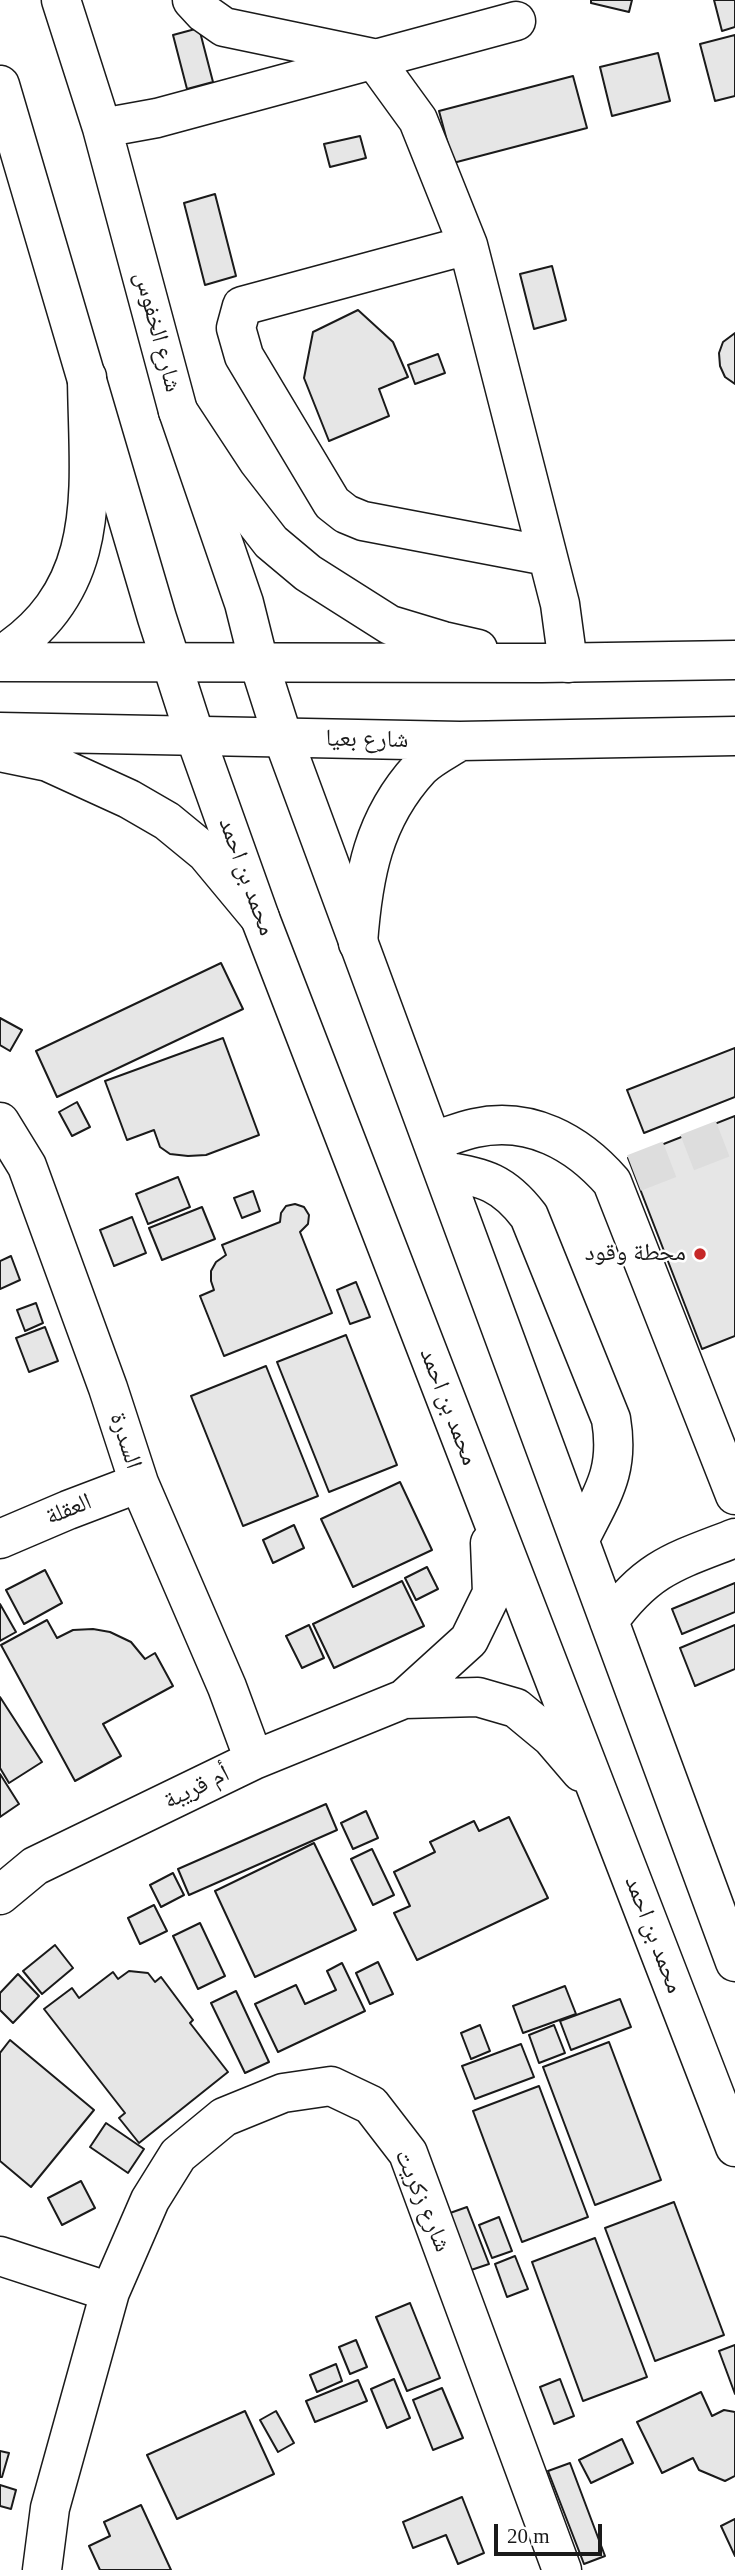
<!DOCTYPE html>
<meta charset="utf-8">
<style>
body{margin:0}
#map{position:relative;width:735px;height:2570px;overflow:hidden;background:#fff;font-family:"Times New Roman",serif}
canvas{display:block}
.scale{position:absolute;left:494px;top:2524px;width:108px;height:32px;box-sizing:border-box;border:4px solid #1a1a1a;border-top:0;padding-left:9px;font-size:21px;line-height:24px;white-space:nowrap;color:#1a1a1a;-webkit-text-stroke:5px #fff;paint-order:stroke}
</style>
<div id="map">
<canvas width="735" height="2570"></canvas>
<div class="scale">20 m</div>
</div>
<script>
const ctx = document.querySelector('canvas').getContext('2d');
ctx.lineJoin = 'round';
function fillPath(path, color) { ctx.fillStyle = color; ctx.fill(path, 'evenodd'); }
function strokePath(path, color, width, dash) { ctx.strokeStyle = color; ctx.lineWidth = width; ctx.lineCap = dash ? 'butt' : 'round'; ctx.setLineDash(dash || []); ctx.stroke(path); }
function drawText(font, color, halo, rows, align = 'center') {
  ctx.font = font + ' "Times New Roman","Noto Naskh Arabic",serif'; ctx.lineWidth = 5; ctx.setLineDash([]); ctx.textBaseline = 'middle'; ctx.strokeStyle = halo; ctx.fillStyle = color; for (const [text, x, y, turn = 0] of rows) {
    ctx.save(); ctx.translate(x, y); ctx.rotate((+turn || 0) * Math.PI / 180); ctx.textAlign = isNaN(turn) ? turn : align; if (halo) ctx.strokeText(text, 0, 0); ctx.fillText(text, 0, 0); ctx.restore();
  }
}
const building = new Path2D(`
 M591,0H632L629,12L591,3Z
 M714,0H735V27L722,31Z
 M199,28L213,82L187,89L173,35Z
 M735,35V96L715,101L700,44Z
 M658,53L670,101L612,116L600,67Z
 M573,76L587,128L453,163L439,111Z
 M360,136L366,158L330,167L324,144Z
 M215,194L236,276L205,285L184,203Z
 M552,266L566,320L534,329L520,274Z
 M358,310L393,342L408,377L379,389L389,416L329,441L304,378L313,332Z
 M735,333V384L725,377L720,366L719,353L723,342Z
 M438,354L445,373L415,384L408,365Z
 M221,963L243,1009L57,1097L36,1051Z
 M0,1018L22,1030L10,1051L0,1045Z
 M223,1038L259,1135L206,1155L188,1156L170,1154L160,1147L154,1130L127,1140L105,1081Z
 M735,1048V1097L644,1133L627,1090Z
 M77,1102L90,1127L72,1136L59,1112Z
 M735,1116V1336L702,1349L628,1158Z
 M178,1177L190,1207L148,1224L136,1194Z
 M253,1191L260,1211L242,1218L234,1198Z
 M295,1204L304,1207L309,1215L308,1224L300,1232L332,1313L224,1356L200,1296L214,1290L211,1281V1271L216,1262L226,1255L222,1245L280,1222L281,1213L286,1206Z
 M202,1207L215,1239L162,1260L149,1228Z
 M132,1217L146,1253L114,1266L100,1230Z
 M11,1256L20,1280L0,1289V1261Z
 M356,1282L370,1317L350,1324L337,1290Z
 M36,1303L43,1323L25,1331L17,1310Z
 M45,1327L58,1361L29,1372L16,1338Z
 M346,1335L397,1465L329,1492L277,1362Z
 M266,1366L318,1496L243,1526L191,1396Z
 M400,1482L432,1550L353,1587L321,1519Z
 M294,1525L304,1548L273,1563L263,1540Z
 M427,1567L438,1589L416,1600L405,1578Z
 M45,1570L62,1603L24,1624L6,1590Z
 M402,1581L424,1626L334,1668L313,1624Z
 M735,1583V1612L682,1634L672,1609Z
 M0,1604L16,1632L0,1641Z
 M47,1620L57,1638L73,1630L93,1629L110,1632L131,1642L145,1659L155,1653L173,1686L103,1724L121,1756L75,1781L1,1645Z
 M309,1625L324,1658L302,1668L286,1636Z
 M735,1625V1669L695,1686L680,1648Z
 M0,1697L42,1762L9,1783L0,1768Z
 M0,1774L19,1804L0,1817Z
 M326,1804L337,1830L189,1895L178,1869Z
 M366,1811L378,1838L353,1849L341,1823Z
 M509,1817L548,1898L417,1960L394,1913L410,1906L394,1872L435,1852L430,1842L474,1821L479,1831Z
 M314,1843L356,1930L255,1977L215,1891Z
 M372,1849L394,1895L373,1905L351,1859Z
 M173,1873L184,1895L161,1907L150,1885Z
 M154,1905L167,1931L140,1944L128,1918Z
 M200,1923L225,1976L198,1989L173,1936Z
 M55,1945L73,1968L42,1994L23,1971Z
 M378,1962L393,1994L370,2004L356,1973Z
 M342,1963L365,2011L278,2052L255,2004L296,1985L305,2004L336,1990L327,1971Z
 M129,1971L148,1973L155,1982L161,1977L193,2020L190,2023L228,2072L139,2143L119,2118L125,2113L44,2009L72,1988L79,1998L113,1972L118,1979Z
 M18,1974L39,1996L13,2023L0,2010V1993Z
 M565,1986L576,2014L523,2033L513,2006Z
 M236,1991L269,2062L245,2073L211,2003Z
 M620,1999L631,2027L571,2050L560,2021Z
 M480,2025L490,2051L471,2059L461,2033Z
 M554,2025L565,2053L539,2063L529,2035Z
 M10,2040L94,2110L31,2187L0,2161V2053Z
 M609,2042L661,2180L595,2205L543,2067Z
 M521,2044L534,2077L475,2099L462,2066Z
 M539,2086L588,2217L522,2242L473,2111Z
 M106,2123L144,2149L128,2173L90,2147Z
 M81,2181L95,2208L62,2225L48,2198Z
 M674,2202L724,2335L655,2361L605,2228Z
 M467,2207L489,2264L471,2270L450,2213Z
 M499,2217L512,2251L492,2258L479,2225Z
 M595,2238L647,2377L583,2401L532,2262Z
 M515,2256L528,2289L507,2297L495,2264Z
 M410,2303L440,2378L407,2391L376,2317Z
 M356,2340L367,2367L350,2374L339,2347Z
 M735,2345V2394L719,2351Z
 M336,2364L342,2381L317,2392L310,2375Z
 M394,2379L410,2418L387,2428L371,2389Z
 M560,2379L574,2416L554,2424L540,2387Z
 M358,2380L367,2401L315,2422L306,2401Z
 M442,2388L463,2438L433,2450L413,2400Z
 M701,2392L712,2416L724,2410L735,2412V2476L725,2481L699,2470L693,2458L662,2473L637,2422Z
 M245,2411L274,2474L177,2519L147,2455Z
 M276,2411L294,2443L278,2452L260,2420Z
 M622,2439L633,2463L591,2483L579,2460Z
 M0,2451L9,2453L2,2477H0Z
 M570,2463L605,2556L584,2564L548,2471Z
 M0,2485L16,2490L11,2509L0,2506Z
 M462,2497L484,2553L458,2564L446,2535L413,2548L403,2522Z
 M141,2505L171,2570H100L89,2546L110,2536L104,2522Z
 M735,2519V2556L721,2526Z`);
fillPath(building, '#e6e6e6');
strokePath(building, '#1a1a1a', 2);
strokePath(new Path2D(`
 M634,1173L735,1134`), '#ddd', 38, [38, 19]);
const minor = new Path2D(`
 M61,0L102,128L178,411L244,603L259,663L283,738L735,1962
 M192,0L204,13L224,27L373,58L418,120L468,245
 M0,85L157,618L195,736L260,918L735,2147
 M102,128L157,118L516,21
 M547,556L363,521L346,514L332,503L244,356L236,328L242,306L468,245L560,604L568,663
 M0,1122L27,1166L108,1388L139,1483L227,1687L254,1760
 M433,1141C447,1137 461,1131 475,1128C530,1116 577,1142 612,1182L735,1495
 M444,1171C484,1177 504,1183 529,1216L611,1419C620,1472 602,1494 580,1539
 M0,1539L68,1510L139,1483
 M609,1621C648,1567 676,1561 735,1538
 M404,1699L469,1640L492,1593L490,1543
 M0,1895L35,1866L254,1760L404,1699L478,1697L516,1708L551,1737L581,1772
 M0,2256L110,2292
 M42,2570L50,2508L110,2292L150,2200L178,2155L224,2117L283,2093L331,2086L371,2105L408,2153L562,2570`);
const major = new Path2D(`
 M178,411L226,484L271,542L308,573L390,625L443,641L478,649
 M0,656C107,588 88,486 87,377
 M0,662L542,663L735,660
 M0,732L460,741L735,736
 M0,752L48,762L129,799L167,821L206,853L260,918
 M358,943C363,876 373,819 420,768C431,757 448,749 460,741`);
strokePath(minor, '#1a1a1a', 41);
strokePath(major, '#1a1a1a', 41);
strokePath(minor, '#fff', 38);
strokePath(major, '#fff', 38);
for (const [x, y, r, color] of [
 [700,1254,7,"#c62828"]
]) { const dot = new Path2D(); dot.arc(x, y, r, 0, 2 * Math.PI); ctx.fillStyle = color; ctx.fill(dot); strokePath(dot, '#fff', 2.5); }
drawText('24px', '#1a1a1a', '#fff', [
 ["شارع الخفوس",157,332,75],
 ["شارع بعيا",367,740,1],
 ["محمد بن احمد",246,877,70],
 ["محمد بن احمد",448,1407,69],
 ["السدرة",125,1441,72],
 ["العقلة",69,1510,-22],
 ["أم قريبة",197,1788,-26],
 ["محمد بن احمد",653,1935,69],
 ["شارع زكريت",422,2201,67]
]);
drawText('24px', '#1a1a1a', '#fff', [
 ["محطة وقود",686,1254]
], 'right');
</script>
